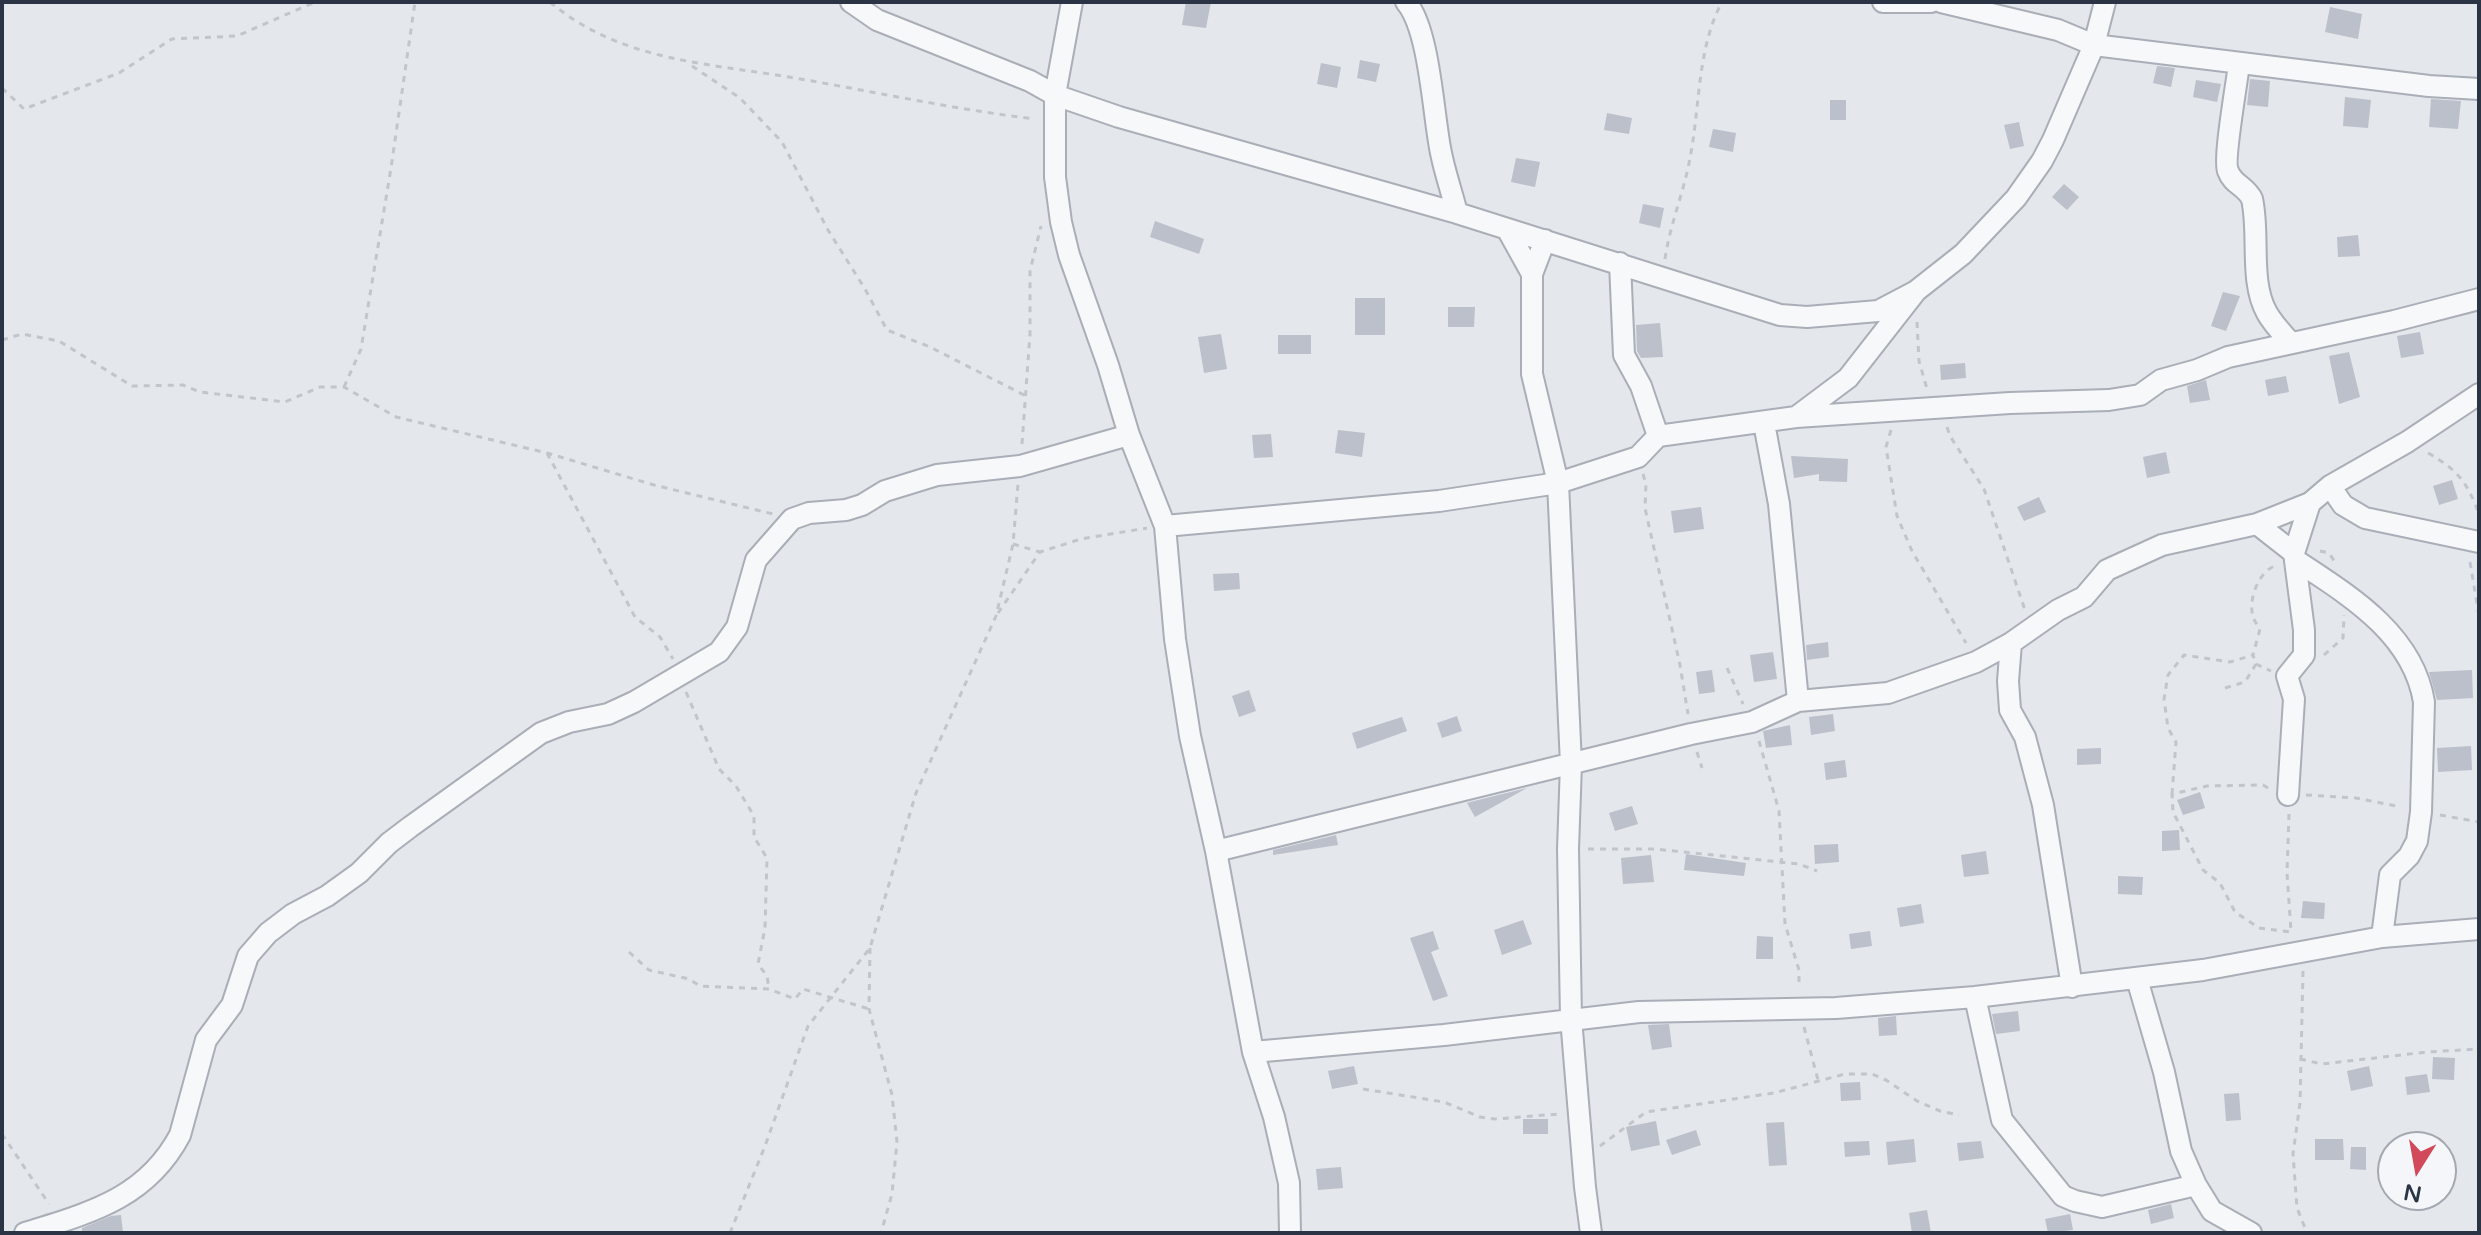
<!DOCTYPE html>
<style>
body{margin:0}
#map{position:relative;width:2481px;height:1235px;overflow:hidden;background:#e4e7ec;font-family:"Varela Round",sans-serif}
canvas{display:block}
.frame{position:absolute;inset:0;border:4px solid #2b3445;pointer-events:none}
.north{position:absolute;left:2377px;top:1131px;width:80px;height:80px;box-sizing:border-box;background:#f4f6f9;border:2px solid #a4a8b1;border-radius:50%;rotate:191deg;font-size:22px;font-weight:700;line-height:32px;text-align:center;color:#2b3445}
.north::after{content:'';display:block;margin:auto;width:28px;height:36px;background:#d1495b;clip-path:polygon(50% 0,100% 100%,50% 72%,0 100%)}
</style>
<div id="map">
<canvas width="2481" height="1235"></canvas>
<div class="frame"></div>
<div class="north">N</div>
</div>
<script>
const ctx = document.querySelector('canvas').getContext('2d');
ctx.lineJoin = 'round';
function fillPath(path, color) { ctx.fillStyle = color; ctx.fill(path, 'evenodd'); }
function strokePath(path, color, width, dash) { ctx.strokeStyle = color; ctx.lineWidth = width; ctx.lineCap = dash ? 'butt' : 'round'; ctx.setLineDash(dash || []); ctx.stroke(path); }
fillPath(new Path2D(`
 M1186,2H1211L1206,28L1182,25Z
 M2330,7L2362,14L2358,39L2325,32Z
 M1360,60L1380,64L1376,82L1357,78Z
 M1321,63L1341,67L1337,88L1317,84Z
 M2157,66L2175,68L2171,87L2153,83Z
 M2250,79L2270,81L2268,107L2247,105Z
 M2196,80L2221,84L2217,102L2193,97Z
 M2345,97L2371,100L2368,128L2343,126Z
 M2431,99L2461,101L2458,129L2429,127Z
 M1830,100H1846V120H1830Z
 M1607,113L1632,118L1629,134L1604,130Z
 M2019,122L2024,146L2010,149L2004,125Z
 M1713,129L1736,133L1733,152L1709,147Z
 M1516,158L1540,162L1535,187L1511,182Z
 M2064,184L2079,197L2067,210L2052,197Z
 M1643,204L1664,208L1660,228L1639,223Z
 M1155,221L1204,239L1199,254L1150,237Z
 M2358,235L2360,256L2338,257L2337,237Z
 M2223,292L2240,296L2226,331L2211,326Z
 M1355,298H1385V335H1355Z
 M1448,307H1475L1474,327H1448Z
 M1660,323L1663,357L1641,358L1637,351L1636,325Z
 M2420,332L2424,354L2401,358L2397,336Z
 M1221,334L1227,369L1204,373L1198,337Z
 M1278,335H1311V354H1278Z
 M2349,352L2360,397L2339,404L2329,356Z
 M1965,363L1966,378L1941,380L1940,365Z
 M2286,376L2289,392L2268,396L2265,380Z
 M2206,380L2210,400L2190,403L2187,386Z
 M1338,430L1365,433L1362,457L1335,453Z
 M1271,434L1273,457L1254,458L1252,435Z
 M2166,452L2170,473L2147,478L2143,457Z
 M1791,456L1848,459L1847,482L1819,481V474L1794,478Z
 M2452,480L2458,499L2439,505L2433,486Z
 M2039,497L2046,512L2024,521L2017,507Z
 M1701,507L1704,529L1674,533L1671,511Z
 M1239,573L1240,589L1214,591L1213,574Z
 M1828,642L1829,657L1807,660L1806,645Z
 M1773,652L1777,679L1754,682L1750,655Z
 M1712,670L1715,692L1699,694L1696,672Z
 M2472,670L2473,698L2437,700L2429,672Z
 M1249,690L1256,711L1239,717L1232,696Z
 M1833,714L1835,731L1811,735L1809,717Z
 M1457,716L1462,731L1442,738L1437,723Z
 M1402,717L1407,731L1357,749L1352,733Z
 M1790,725L1792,745L1766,748L1763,731Z
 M2471,746L2472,770L2438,772L2437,748Z
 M2101,748V764L2077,765V749Z
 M1845,760L1847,777L1826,780L1824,763Z
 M1527,788L1475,817L1467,803L1470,802Z
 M2200,792L2205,808L2183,815L2177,800Z
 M1632,806L1638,824L1615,831L1609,813Z
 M2179,830L2180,850L2162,851V831Z
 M1336,835L1338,845L1273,855V850Z
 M1838,844L1839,862L1815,864L1814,845Z
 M1986,851L1989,874L1964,877L1961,855Z
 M1686,854L1746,863L1744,876L1684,870Z
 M1651,855L1654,882L1623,884L1621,858Z
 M2118,876L2143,877L2142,895L2118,894Z
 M2303,901L2325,903L2324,919L2301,918Z
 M1921,904L1924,923L1900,927L1897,908Z
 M1523,920L1532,944L1502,955L1494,930Z
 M1433,931L1439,949L1431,952L1448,996L1433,1001L1410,938Z
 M1870,931L1872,946L1851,949L1849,934Z
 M1757,936L1773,937V959H1756Z
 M2018,1011L2020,1031L1996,1034L1992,1014Z
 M1896,1016L1897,1035L1879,1036L1878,1018Z
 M1669,1024L1672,1047L1652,1050L1648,1025Z
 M2433,1057L2455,1058L2454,1080L2432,1079Z
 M1354,1066L1358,1084L1332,1089L1328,1071Z
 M2369,1066L2373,1086L2351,1091L2347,1071Z
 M2427,1074L2430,1092L2407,1095L2405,1077Z
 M1860,1082L1861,1100L1841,1101L1840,1083Z
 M2239,1093L2241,1120L2226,1121L2224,1094Z
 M1523,1119H1548V1134H1523Z
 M1656,1121L1660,1145L1631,1151L1626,1127Z
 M1784,1122L1787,1165L1769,1166L1766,1123Z
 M1696,1130L1701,1145L1672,1155L1666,1140Z
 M1914,1139L1916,1162L1888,1165L1886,1142Z
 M2315,1139H2343L2344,1160H2315Z
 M1869,1141L1870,1155L1845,1157L1844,1142Z
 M1981,1141L1984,1158L1959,1161L1957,1143Z
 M2351,1147H2366V1170L2350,1169Z
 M1341,1167L1343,1188L1318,1190L1316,1169Z
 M2171,1204L2174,1218L2151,1224L2148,1210Z
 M1927,1210L1931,1233H1912L1909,1213Z
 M2070,1214L2073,1230L2048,1233L2045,1219Z
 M121,1215L123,1233H82V1228L111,1216Z`), '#bbc0ca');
const minor = new Path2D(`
 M851,2L877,20L1030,81L1055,95L1119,117L1457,213L1780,315L1807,317L1878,311L1916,291
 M1072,2L1055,95V177L1061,222L1069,255L1108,365L1129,435L1165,526L1175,639L1190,736L1216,851L1253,1052L1274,1117L1289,1183L1290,1233
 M1406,2C1430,30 1433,115 1441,153C1445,173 1452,193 1457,213
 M1883,2H1931
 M1941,2L2058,30L2094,45L2429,86L2479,89
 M2239,64C2237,82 2223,160 2228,171C2233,185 2246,186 2252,199C2260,234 2249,281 2267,313C2273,324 2283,334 2291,343
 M1507,229L1532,274
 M1545,240L1532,274V374L1558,483L1571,764L1568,849L1571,1018L1585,1187L1591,1233
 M1620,263L1624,355L1641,386L1658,436
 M1796,417L1848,378L1916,291L1963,254L2016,198L2042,161L2053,140L2094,45L2105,2
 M1764,423L1779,504L1798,701
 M2330,486L2343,505L2365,518L2479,542
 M2257,524L2294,553
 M1165,526L1439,501L1558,483L1638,457L1658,436L1796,417L2010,403L2109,400L2140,395L2161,380L2197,370L2228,357L2394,321L2479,299
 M2297,561C2350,596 2413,634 2424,702L2421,812L2417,841L2409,856L2390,875L2382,937
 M2011,643L2008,681L2010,710L2025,737L2043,805L2072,987
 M2288,795L2294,699L2287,676L2304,655V630L2294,553L2310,503
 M1216,851L1691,734L1752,722L1798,701L1888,693L1976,662L2011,643L2058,610L2084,597L2107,570L2162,545L2257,524L2310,503L2330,486L2407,442L2479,394
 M2137,979L2164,1072L2181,1151L2196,1185L2212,1211L2251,1233
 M1975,997L2002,1120L2063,1196L2075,1201L2102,1207L2196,1185
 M1253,1052L1444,1035L1639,1012L1836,1008L1975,997L2203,970L2382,937L2479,929
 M25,1233C89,1213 146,1199 180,1135L206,1040L232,1005L248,956L268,933L293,914L327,896L359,873L389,843L410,827L541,733L569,722L608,714L634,702L719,652L737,627L756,560L792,519L809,513L846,510L862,505L885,491L937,475L1020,466L1129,435`);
strokePath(minor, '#a9aeb7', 24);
strokePath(new Path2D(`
 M550,2C619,60 704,63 789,77C871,91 952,109 1035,119
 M692,66L740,98L782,142L828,230L865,289L887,330L930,347L1026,396
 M2,88L24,109L119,73L172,39L237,36L315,2
 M1665,259C1670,224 1684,192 1690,158C1700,108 1697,48 1722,2
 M1917,322L1919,361L1927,389
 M2,340L22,334L59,341L132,386L183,385L200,392L285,402L320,387H344L396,417L547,453L654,485L773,514
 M344,387L361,349L391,168L415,2
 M1947,427L1950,436L1984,489L2025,610
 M1891,430L1886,447L1897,516L1912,551L1966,643
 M1022,444L1030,334V271L1041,226
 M547,453L635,617L660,637L673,659
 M2428,453C2458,470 2467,482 2479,514
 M1643,474L1646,484L1645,508L1680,665L1688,714
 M1013,544L1040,552
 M2320,551L2329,553L2335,562
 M2470,562L2479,616
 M998,613L1040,552L1081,539L1147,528
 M2324,655L2343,638L2344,615
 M2256,664L2271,671
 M1727,668L1743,704
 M2225,688L2245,682L2256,664L2253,655L2260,629C2256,623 2252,618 2252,611C2250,595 2260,571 2275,566
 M686,692L719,769L736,786L754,816V837L767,858L765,928L758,964L767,976L769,989
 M1759,741L1779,811L1785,924L1799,970V988
 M1697,752L1702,768
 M2268,788L2263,785L2207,786L2172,794L2173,812L2203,870L2220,883L2235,912L2259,928L2291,932
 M2172,794L2176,742L2168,728L2164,699L2168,675L2184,655L2230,662L2253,655
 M2306,795L2356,798L2401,807
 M2289,814L2287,873L2291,931
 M2440,815L2479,822
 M1588,849H1655L1799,864L1817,871
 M870,948L869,1009L892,1095L897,1142L892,1194L881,1233
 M629,952L649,970L689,979L700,986L769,989L795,999L803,989L869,1009
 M2303,971L2300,1103L2293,1154L2297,1208L2307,1233
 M1804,1027L1818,1080
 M2300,1059L2322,1064L2427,1052L2479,1049
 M1363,1089L1444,1102L1480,1117L1495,1119L1559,1114
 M2,1134L49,1204
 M1600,1146L1646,1112L1774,1093L1845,1074H1872L1886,1080L1917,1101L1940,1111L1959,1115
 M730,1233L765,1146L808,1026L870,948L916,793L996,616L1013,544L1018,484`), '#c2c5cb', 3, [6, 6]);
strokePath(minor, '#f7f8fa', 20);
</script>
